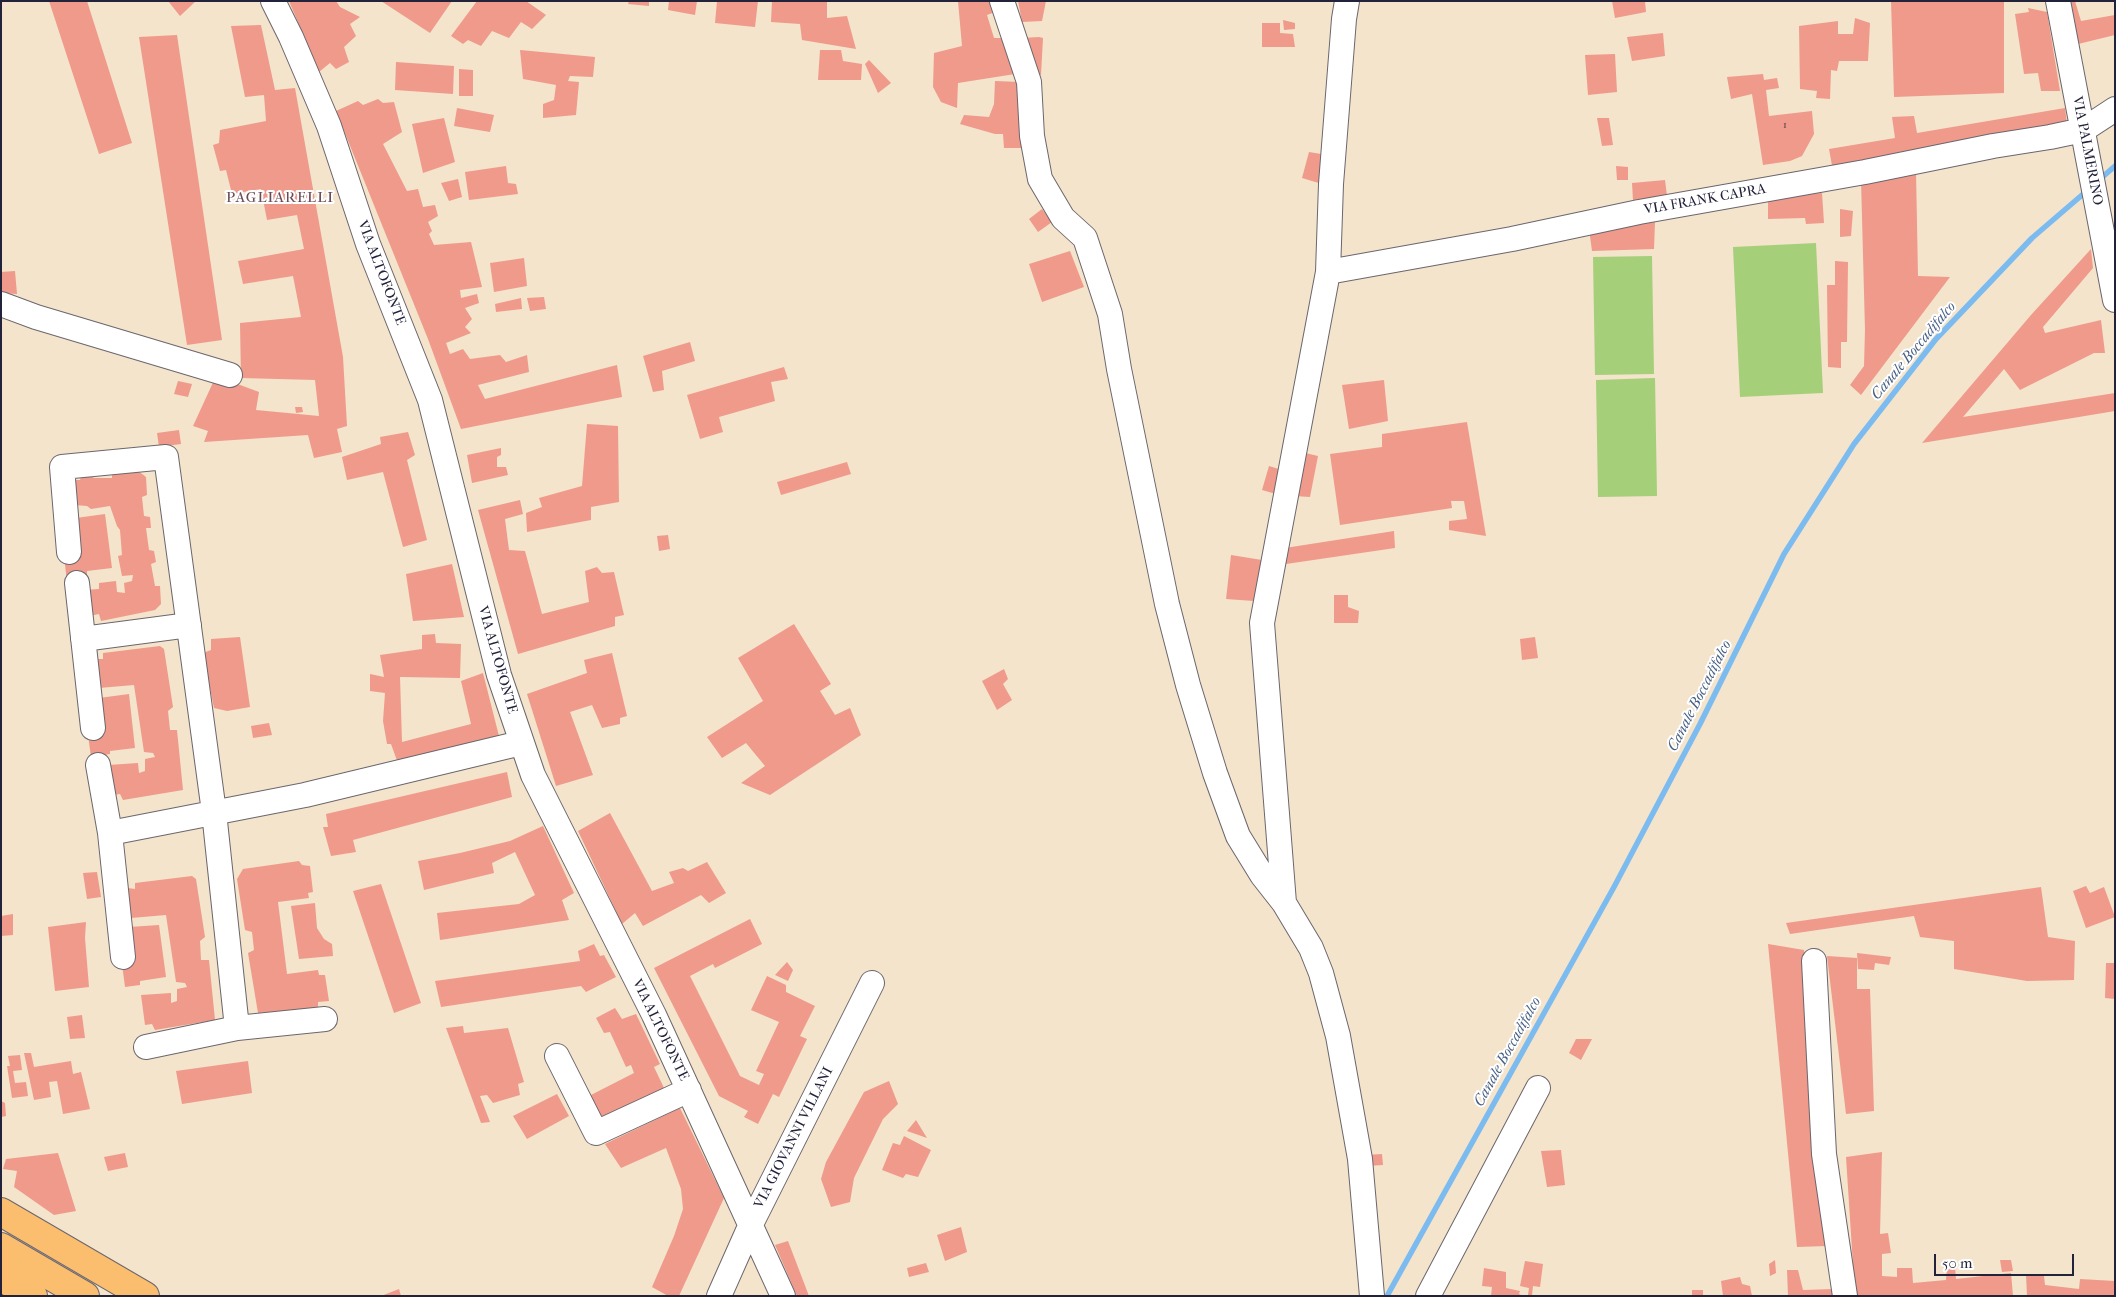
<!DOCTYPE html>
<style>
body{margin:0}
#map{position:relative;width:2116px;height:1297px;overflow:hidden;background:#f3e4cb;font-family:"IM FELL French Canon",serif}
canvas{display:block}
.frame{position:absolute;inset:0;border:2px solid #22223b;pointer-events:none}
.scale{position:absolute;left:1934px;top:1254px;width:140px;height:22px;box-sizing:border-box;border:2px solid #22223b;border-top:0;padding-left:6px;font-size:15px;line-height:18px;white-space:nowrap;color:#22223b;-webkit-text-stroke:4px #fff;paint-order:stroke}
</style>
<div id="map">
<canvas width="2116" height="1297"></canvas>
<div class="frame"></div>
<div class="scale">50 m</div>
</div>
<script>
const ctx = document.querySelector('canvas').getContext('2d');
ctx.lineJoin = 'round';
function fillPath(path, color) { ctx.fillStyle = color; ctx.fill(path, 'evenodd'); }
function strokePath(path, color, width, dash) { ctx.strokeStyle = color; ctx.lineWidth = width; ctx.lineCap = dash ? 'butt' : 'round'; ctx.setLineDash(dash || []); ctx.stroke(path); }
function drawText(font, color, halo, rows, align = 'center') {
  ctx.font = font + ' "IM FELL French Canon",serif'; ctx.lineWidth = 4; ctx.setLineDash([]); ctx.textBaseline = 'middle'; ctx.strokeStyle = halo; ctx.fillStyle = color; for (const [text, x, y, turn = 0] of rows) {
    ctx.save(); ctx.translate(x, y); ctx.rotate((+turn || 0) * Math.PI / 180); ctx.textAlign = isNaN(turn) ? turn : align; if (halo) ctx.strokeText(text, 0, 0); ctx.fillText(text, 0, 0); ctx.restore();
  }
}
fillPath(new Path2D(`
 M1816,243L1823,393L1740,397L1733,247Z
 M1652,256L1654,374L1595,375L1593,257Z
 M1655,378L1657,496L1598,497L1596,380Z`), '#a6cf7a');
strokePath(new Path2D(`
 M2099,180L2115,166
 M1387,1296L1614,887L1700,724L1784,554L1854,444L1936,339L2032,238L2089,189`), '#7bbbf0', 5.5);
fillPath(new Path2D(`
 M49,1H87L132,143L99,154Z
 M168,1H196L180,16Z
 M289,1H336L340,7L360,17L350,24L356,36L344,47L349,62L336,69L330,63L319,72Z
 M381,1H452L430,33Z
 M477,1H526L546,15L532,29L521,22L509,38L492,31L481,46L468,40L463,44L451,36Z
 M629,1H649V6L628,4Z
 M669,1H697L695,15L668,10Z
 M717,1H758L755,27L715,23Z
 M772,1H827V18L847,16L856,49L802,40L800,24L771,22Z
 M958,1H994L998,11L987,15L994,38H1009L1015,74L958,83L957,108L941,102L933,87L934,53L962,46Z
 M1018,1H1046L1042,21L1022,22Z
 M1612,1H1645L1646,12L1615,18Z
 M1891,1H2004V93L1894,97Z
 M2063,1H2075L2081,21L2115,15V35L2074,45Z
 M2028,8L2047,12L2060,91H2041L2038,73L2024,74L2015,14L2029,12Z
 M1855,18L1870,23L1868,61H1839L1837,71L1831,70L1830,99L1816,98L1817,91L1800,89L1799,26L1838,21V34H1853Z
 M1283,20L1295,23V29L1284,30Z
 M1262,23H1280V33L1293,34L1295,47H1262Z
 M261,25L275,90L295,88L343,357L347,426L337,429L342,452L314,458L308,435L204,442L208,431L193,426L216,376L259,392L256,410L319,416L315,380L241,378L240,323L301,317L293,276L243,284L238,261L304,249L297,215L267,220L261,189L232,194L226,170L220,171L213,145L219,143L220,130L266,121L264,95L245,97L231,26Z
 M1663,33L1665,56L1632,61L1627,37Z
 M177,35L222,340L187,345L139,37Z
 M1039,37L1043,38L1041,75L1029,73L1021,38Z
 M520,50L595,57L593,77L570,76L568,81L579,82L576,115L543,118V104L554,100L556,85L523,79Z
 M820,50H841L843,61L862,64L861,80H818Z
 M1615,54L1617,92L1588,95L1585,55Z
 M869,60L891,83L878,93L865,64Z
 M396,62L454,66L453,94L395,90Z
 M459,69L473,70V96H459Z
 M1763,74L1764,80L1777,78L1779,88L1766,90L1769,116L1812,111L1814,134L1802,156L1790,161L1763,165L1752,94L1731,99L1727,77Z
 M995,81L1020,82L1023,148H1004L1003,134H995L960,124L964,115L989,117L994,104Z
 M378,99L383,103L394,102L402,132L383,144L407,191L418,189L423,207L435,205L438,216L428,222L432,231L429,234L434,245L471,242L482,287L460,290L461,298L477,294L479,303L465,308L472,319L465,327L471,333L446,343L450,354L463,349L470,359L500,355L506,362L527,355L529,372L478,385L485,399L617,365L622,397L461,429L428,339L336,111L358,101L363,105Z
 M457,108L494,115L490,132L454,126Z
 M2065,108L2068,131L1833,171L1829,149L1895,138L1892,117L1914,116L1917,133Z
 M444,118L455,162L423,173L412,124Z
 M1597,118H1609L1613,145L1602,146Z
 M1309,152L1327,155L1322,184L1302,178Z
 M506,166L508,183L516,184L518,194L469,200L465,172Z
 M1616,166L1628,167V180H1617Z
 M1916,171L1918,276L1950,277L1861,395L1850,385L1864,366L1865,330L1861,180Z
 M458,179L462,197L449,201L441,183Z
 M1665,180L1667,196L1633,200L1632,183Z
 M1822,193L1824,223L1806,224L1805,218L1768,219V196Z
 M1042,209L1052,222L1038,232L1029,219Z
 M1840,209L1853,211L1851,236L1840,237Z
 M1655,222L1654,249L1592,251L1589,229Z
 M2091,249L2093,268L2043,327L2045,333L2101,320L2105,353H2094L2020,390L2004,369L1963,417L2115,393V411L1922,443L2031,315Z
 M1070,251L1084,287L1042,302L1029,264Z
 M524,258L527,286L494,292L490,263Z
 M1835,261L1848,262L1847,342H1841V368L1828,367L1827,285H1835Z
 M15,271L17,294L1,293V272Z
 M544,297L546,309L530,311L527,298Z
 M521,298L522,309L496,312L495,304Z
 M690,342L695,361L662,371L664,390L653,392L643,356Z
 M784,367L788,379L771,382L775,401L719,417L723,432L700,439L687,395Z
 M1384,380L1388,421L1349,429L1342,385Z
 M178,381L192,384L188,397L174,394Z
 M295,407H302L303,412L296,413Z
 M1467,422L1486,536L1449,530V521L1467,519L1464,501H1451L1452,508L1340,525L1330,454L1382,447V434Z
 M587,424L618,426L619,502L591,507V520L527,532L526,513L542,507L539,498L582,486Z
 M179,430L181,444L159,447L157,433Z
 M408,432L415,455L407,460L427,540L403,547L383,472L347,480L342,457L381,444L380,437Z
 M501,448V455L497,457V467H506L508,475L472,483L467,455Z
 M1301,452L1318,456L1310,497L1294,496Z
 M847,462L851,474L781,495L777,482Z
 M1269,466L1282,470L1276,494L1262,490Z
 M134,468L146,477L147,495L142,497L144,516L150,517L151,528H146L149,550L154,551L156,562L151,564L155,586H160L161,604L155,610L101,621L99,614L89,616L84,590L99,589V583L116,581L117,592L125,593L124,583L132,581L133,575L122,576L118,556L122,555L120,530L117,526L110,506L91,509L87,506L74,505L71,480H80L82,474L91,476L94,478H112V469Z
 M520,500L523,514L505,519L509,550L525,551L542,614L589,602L585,571L597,567L602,573L614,572L624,615L615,617V626L518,654L478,510Z
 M105,514L112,568L87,571V579L67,582L64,556L76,518Z
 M1394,531L1395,548L1286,564L1285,548Z
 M668,535L670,549L659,551L657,536Z
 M1231,555L1262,560L1254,601L1226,599Z
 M452,564L464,617L413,621L406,574Z
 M1334,595H1348V607L1359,611L1358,623H1334Z
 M794,624L831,684L820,691L835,715L850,708L861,735L770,795L741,783L765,766L746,743L722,758L707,737L763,701L738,658Z
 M435,634L436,643L461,644L460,678L400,677L402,742L471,724L461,681L483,673L500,740L399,766L391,744H387L383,721L385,693L370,691V674L384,677L380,655L422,649V635Z
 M240,637L250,707L227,711L214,708L203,653L211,650V639Z
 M1535,637L1538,658L1522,660L1520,639Z
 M160,646L164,649L173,707L168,711L170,730H177L183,790L123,800L120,794L113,795L108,765L138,763L139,773L145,771V759L155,757L153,753L144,752L134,685L99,688L96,659H103V653Z
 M612,653L627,716L620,718V724L602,728L592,705L570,712L593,775L556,786L527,694L587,673L584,660Z
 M1004,669L1008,679L1003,684L1012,700L997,710L982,681Z
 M129,694L135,748L110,751V754L91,757L88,735L99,698Z
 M269,723L272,735L253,738L251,726Z
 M507,772L512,797L353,840L356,852L331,856L323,827H328L326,814Z
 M610,813L652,891L674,883L669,872L683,868L688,871L707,862L726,893L709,903L701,895L643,926L635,913L622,924L578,831Z
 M543,826L574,893L562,900L569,920L440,940L437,913L519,904L535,895L515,852L492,863L494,873L424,890L418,861L460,853L510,841Z
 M299,861L302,865L310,866L313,892L308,893L309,898L278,902L287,974L318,970L319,975H325L329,1001L318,1002V1009L258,1013L248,953L254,950L252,932L245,930L237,879L243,869Z
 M97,872L101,897L87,899L83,873Z
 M192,876L196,879L205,937L200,941L201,960H209L215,1020L155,1030L152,1024L145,1025L141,995L171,993V1003L177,1001V989L187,987L185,983L176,982L166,915L131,918L128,888L135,889V883Z
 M381,884L421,1003L394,1013L353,891Z
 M2086,886L2090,893L2104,887L2115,917L2086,928L2073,891Z
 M2041,887L2048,937L2075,941L2074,980L2027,981L1954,969V941L1920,937L1914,916L1790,934L1786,923Z
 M315,903L317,928L324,939L332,944L333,956L299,959L291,906Z
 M13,914V935L1,936V916Z
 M750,919L762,944L715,968L713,964L690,976L740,1076L759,1085L764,1074L756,1071L779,1022L751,1010L767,976L786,985V992L815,1006L800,1036L807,1039L779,1097L773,1094L758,1124L744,1117L748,1111L719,1096L654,968Z
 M86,922L85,938L89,987L55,991L48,927Z
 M159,925L166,977L140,981V985L125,987L122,964L134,963L129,927Z
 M594,944L600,956L604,955L616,977L586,992L581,986L441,1007L435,981L580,961L578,951Z
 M1768,944L1804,950L1827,1246L1797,1247Z
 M1857,953L1891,957L1889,965L1875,963L1874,970L1858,969Z
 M1827,956L1857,958V989H1870L1874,1111L1846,1114Z
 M787,962L793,970L788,981L775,975Z
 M2106,963H2115V999L2105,998Z
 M615,1008L622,1019L636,1014L660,1064L654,1067L665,1090L603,1119L589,1096L634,1073L631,1065L626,1067L610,1032L604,1033L596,1018Z
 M82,1015L85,1038L70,1039L67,1017Z
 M463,1026L464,1033L508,1028L524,1082L518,1084L520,1095L493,1103L487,1095L480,1096L490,1122L481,1123L446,1028Z
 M1576,1039H1592L1581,1060L1569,1053Z
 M24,1053H31L34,1067L71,1061L73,1074L81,1072L90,1109L63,1114L57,1081L49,1082L51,1097L34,1100Z
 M20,1055L22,1070L13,1071L15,1083L26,1082L28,1096L12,1098L7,1066H10L8,1056Z
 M248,1061L252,1093L182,1104L176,1071Z
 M889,1081L898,1104L883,1119L854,1178L850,1202L831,1207L821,1179L826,1162L864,1092Z
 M557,1094L569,1116L527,1139L513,1116Z
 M1,1101L5,1103L6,1116L1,1117Z
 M680,1108L724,1198L679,1296H668L652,1287L674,1236L683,1209L681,1189L666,1148L621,1168L605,1144Z
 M916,1120L927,1138L907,1131Z
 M904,1136L931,1150L918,1177L906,1174L903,1178L882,1170L893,1143L900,1145Z
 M1561,1150L1565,1185L1547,1187L1541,1151Z
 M1882,1152L1880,1234L1888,1233L1891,1253L1882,1254V1276L1897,1277V1268H1912L1913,1283L1946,1280L1947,1268L1955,1267L1956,1279L2011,1273L2013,1296H1855L1846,1157Z
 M58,1153L76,1211L54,1215L14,1187L17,1171L3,1169L6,1159Z
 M125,1153L128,1167L108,1171L104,1157Z
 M1382,1154L1383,1165L1366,1166V1155Z
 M961,1227L967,1252L945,1261L937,1235Z
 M788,1241L809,1296H797L775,1245Z
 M1775,1260L1776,1273L1770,1276L1769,1264Z
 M2000,1260H2011L2013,1271L2002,1272Z
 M1525,1261L1543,1264L1540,1287L1533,1286L1532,1295H1528L1529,1288L1520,1286Z
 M926,1263L929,1272L909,1277L907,1268Z
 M1484,1268L1506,1272V1288L1520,1291L1519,1294L1523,1296H1491L1492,1287L1482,1286Z
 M1787,1270H1798L1803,1290L1833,1289L1837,1296H1788Z
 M2026,1275L2044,1276L2045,1285L2079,1289L2080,1279L2115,1281V1296H2027Z
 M1740,1277L1742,1284L1750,1286L1752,1296H1723L1721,1281Z
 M399,1289L401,1296H381Z
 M1692,1290H1703V1296H1692Z`), '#f09a8b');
const minor = new Path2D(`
 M273,1L291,37L329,126L368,244L430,400L499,675L533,775L654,1015L783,1296
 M1002,1L1029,82L1032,136L1040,179L1063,218L1085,238L1110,314L1119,369L1167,604L1188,685L1215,773L1238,836L1262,875L1284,903L1311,948L1321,973L1338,1036L1360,1159L1372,1296
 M2058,1L2115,300
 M1328,272L1512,239L1639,212L1865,172L1993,146L2050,137L2083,130L2115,109
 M1,304L36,317L230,375
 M69,552L62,467L166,457L214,812L237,1028
 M77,583L93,728
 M83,639L189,625
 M98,765L110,833L123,957
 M110,833L305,795L521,743
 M1284,903L1262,623L1328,272L1331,184L1344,19L1347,1
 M1814,961L1824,1154L1845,1296
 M146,1047L237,1028L325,1019
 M557,1056L596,1133L689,1090
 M719,1296L751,1224L872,983
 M1428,1296L1538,1088`);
const major = new Path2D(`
 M1,1212L145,1296
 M1,1247L85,1296
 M1,1277L33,1296`);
strokePath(minor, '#6b666d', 26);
strokePath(major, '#6b666d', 30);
strokePath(minor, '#fff', 24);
strokePath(major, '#fbbd6e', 28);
drawText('11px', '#56404f', null, [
 ["1",1785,125]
]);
drawText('14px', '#22223b', '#fff', [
 ["VIA PALMERINO",2087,151,79],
 ["VIA FRANK CAPRA",1705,200,-10],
 ["VIA ALTOFONTE",381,273,69],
 ["VIA ALTOFONTE",497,660,74],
 ["VIA ALTOFONTE",660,1030,64],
 ["VIA GIOVANNI VILLANI",794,1138,-63]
]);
ctx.letterSpacing = '1px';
drawText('15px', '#6a4c57', '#fff', [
 ["PAGLIARELLI",280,198]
]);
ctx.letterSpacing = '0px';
drawText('italic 15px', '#465f83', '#fff', [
 ["Canale Boccadifalco",1914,351,-50],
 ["Canale Boccadifalco",1700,696,-63],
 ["Canale Boccadifalco",1508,1052,-61]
]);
</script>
